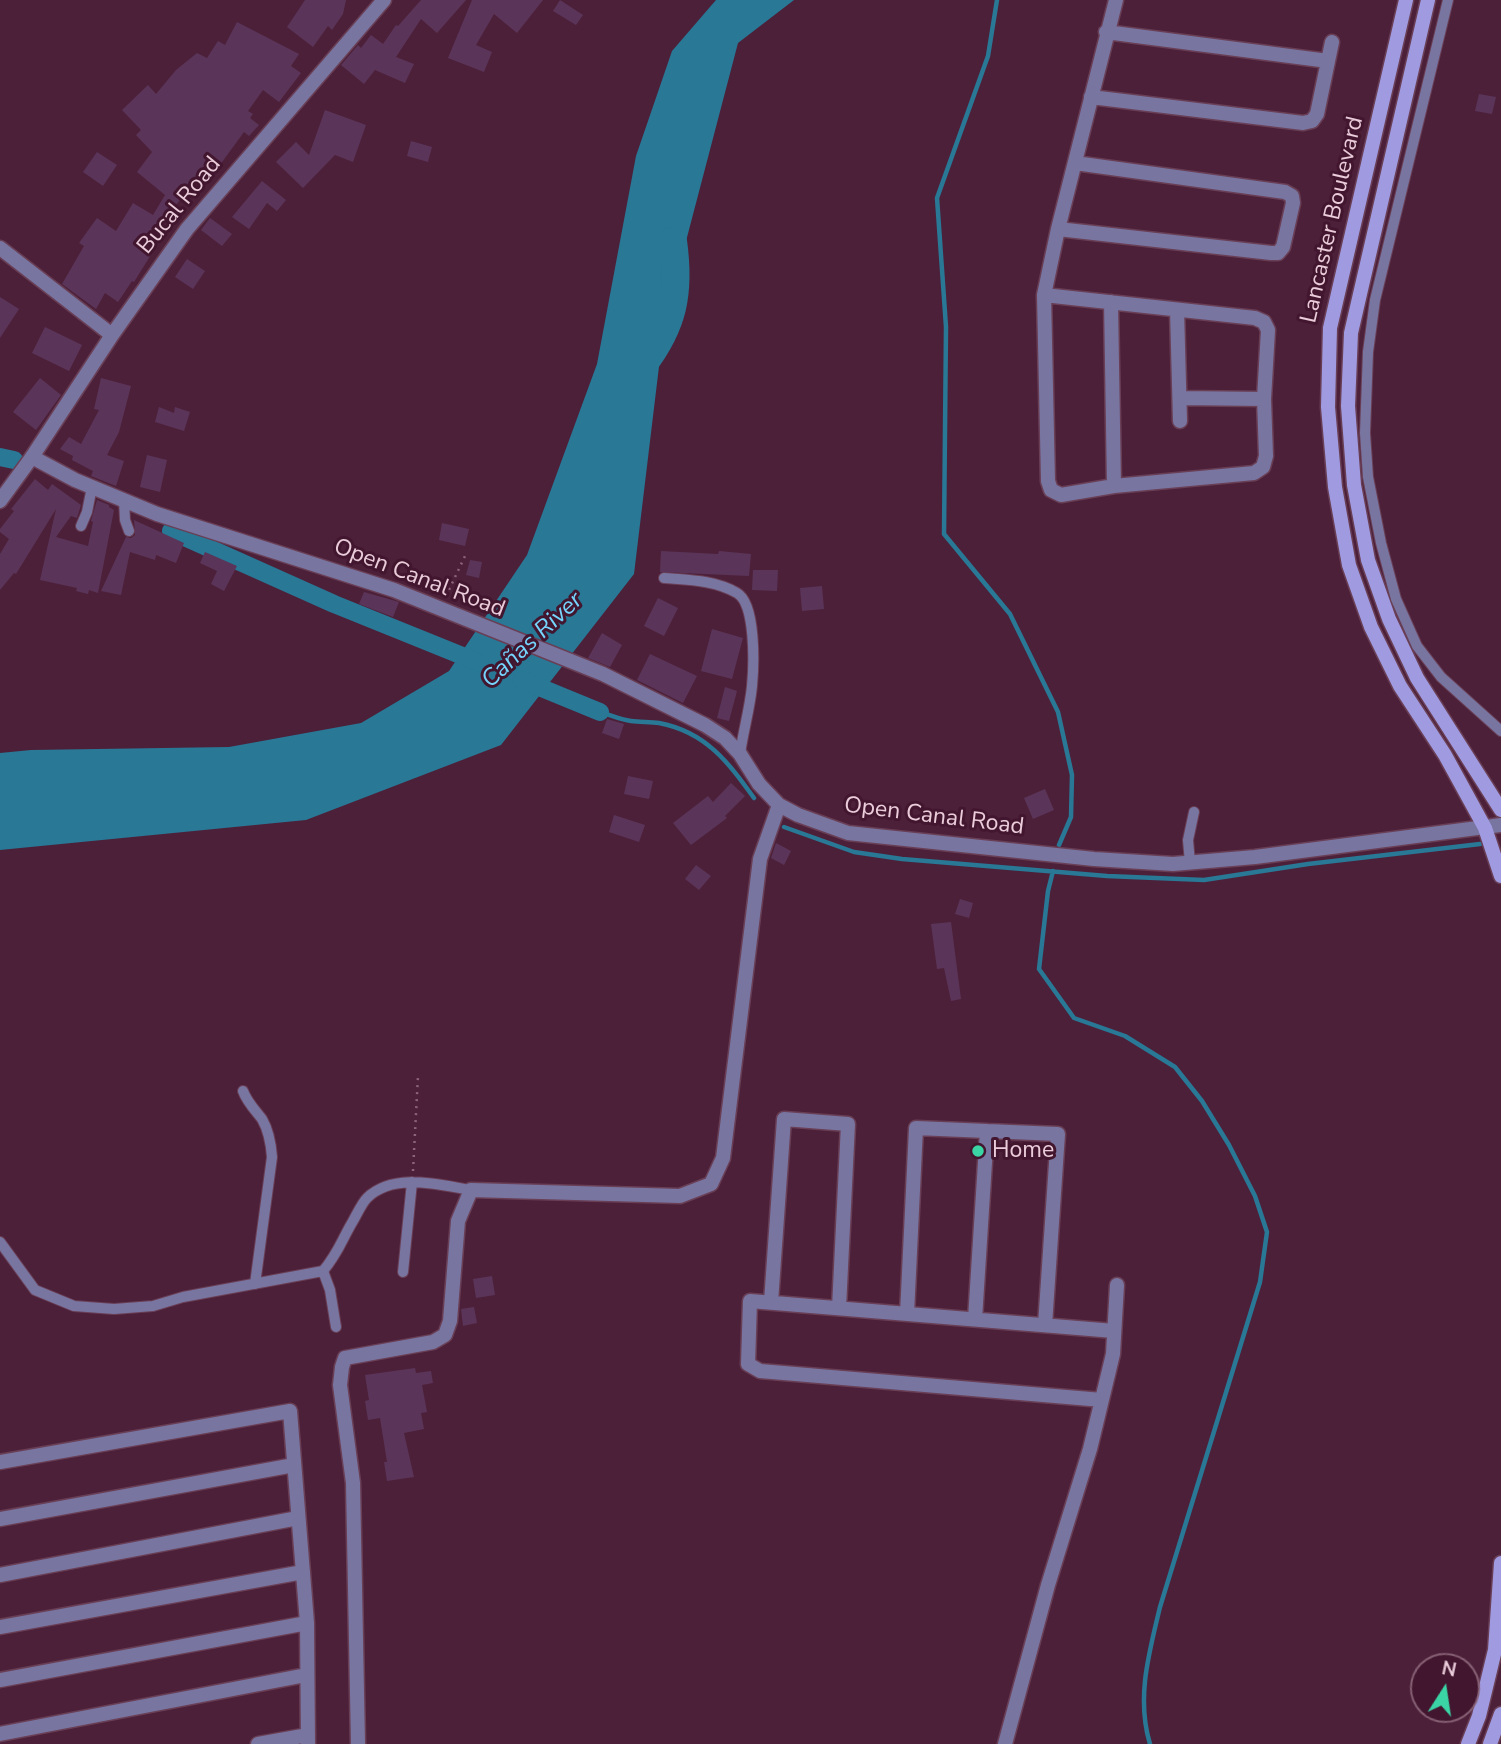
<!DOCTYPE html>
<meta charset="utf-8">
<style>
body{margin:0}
#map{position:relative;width:1501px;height:1744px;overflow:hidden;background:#4d2039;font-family:"Nunito Sans",sans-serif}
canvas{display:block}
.north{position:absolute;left:1410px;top:1653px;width:70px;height:70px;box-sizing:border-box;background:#42162f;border:2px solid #855f73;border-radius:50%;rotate:12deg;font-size:19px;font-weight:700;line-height:28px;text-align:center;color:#eaccda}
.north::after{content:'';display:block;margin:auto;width:24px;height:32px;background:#3ad4a5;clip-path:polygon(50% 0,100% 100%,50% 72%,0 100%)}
</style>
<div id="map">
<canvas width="1501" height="1744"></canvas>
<div class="north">N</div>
</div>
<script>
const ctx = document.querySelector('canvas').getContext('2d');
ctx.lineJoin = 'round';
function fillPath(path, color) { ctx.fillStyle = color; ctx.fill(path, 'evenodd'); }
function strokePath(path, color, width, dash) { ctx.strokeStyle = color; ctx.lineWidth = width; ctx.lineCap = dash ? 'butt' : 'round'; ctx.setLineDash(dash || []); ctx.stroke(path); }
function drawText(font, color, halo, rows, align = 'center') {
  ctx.font = font + ' "Nunito Sans",sans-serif'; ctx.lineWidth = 6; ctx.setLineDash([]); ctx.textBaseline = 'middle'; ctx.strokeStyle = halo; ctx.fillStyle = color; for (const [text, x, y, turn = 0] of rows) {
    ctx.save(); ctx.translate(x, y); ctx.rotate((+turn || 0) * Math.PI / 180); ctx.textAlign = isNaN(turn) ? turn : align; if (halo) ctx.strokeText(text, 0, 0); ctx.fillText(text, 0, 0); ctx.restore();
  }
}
fillPath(new Path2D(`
 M716,0H794L738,43L664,325L634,574L501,745L306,820L0,850V753L31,750L229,747L361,723L449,671L527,555L597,364L636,156L672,51Z`), '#287896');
strokePath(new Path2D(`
 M997,0L988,56L937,198L946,327L944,534L1010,614L1058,712L1072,775L1071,817L1059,845
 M600,712C610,715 621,720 631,721C640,722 650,722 659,723C706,732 728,762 754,798
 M784,827L854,852L902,859L1107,876L1204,880L1308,864L1480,844
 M1053,871L1048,891L1039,969L1074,1018L1125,1036L1175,1067L1202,1101L1229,1145L1255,1196L1267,1232L1260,1282L1160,1607C1149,1653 1136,1698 1150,1744`), '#287896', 4.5);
strokePath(new Path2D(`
 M0,457L14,460
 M171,531L334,604L480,663
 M522,680L600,712`), '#287896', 18);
strokePath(new Path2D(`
 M642,366C674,325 680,292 673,241`), '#287896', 28);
fillPath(new Path2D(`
 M305,0H346L343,14L332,30L328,26L313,47L287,27Z
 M421,0H466L437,33L421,19L396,57L414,64L405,83L375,70L364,84L341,65L358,45L361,48L371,35L383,44L396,25L398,26Z
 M472,0H543L517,33L494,14L476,45L492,52L484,72L448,58Z
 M560,0L583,15L576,25L553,11Z
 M237,22L299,54L291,66L301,73L279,102L263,90L248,111L253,114L250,118L259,125L249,136L244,132L206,184L198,179L169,213L147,250L152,253L134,282L132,281L118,302L105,293L96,309L62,284L84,246L79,243L97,218L116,231L133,203L153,215L165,195L137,172L152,152L136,135L141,130L122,110L148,85L156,94L176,70L197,53L207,58L218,41L225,45Z
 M1479,94L1496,97L1492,114L1475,111Z
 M325,110L366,125L353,162L335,155L303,188L276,162L296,142L309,155Z
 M411,141L432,147L428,162L407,156Z
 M97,152L117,165L103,186L83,172Z
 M262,181L286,200L277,211L267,203L249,229L232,217Z
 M210,218L232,234L222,246L201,230Z
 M187,259L205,271L193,289L175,277Z
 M0,297L19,309L0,338Z
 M45,327L82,345L69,371L32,353Z
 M40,378L61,395L36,430L13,412Z
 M101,378L131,386L119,432L107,455L124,461L116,486L91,476L93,471L72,460L73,456L60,449L69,437L81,444L99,410L94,409Z
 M159,407L174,413L175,407L190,412L184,431L155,422Z
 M147,455L167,460L160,492L140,487Z
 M35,479L48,490L52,484L81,505L77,518L71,516L56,537L88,546L93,522L91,521L97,500L109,505V507L114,510L98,593L89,590L88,594L76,591L77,588L40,580L56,509L16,574L14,573L0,590V554L9,539L0,532V529L14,511L11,509Z
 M134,520L184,543L176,563L156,555L155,560L130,552L121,595L101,591L126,537L131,538L135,535Z
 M442,523L469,529L465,546L439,540Z
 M661,551L718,554L719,551L751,554L749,576L660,572Z
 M205,552L237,566L224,591L211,584L217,571L200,563Z
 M470,560L482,562L479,578L466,575Z
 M753,570H778L777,591L752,590Z
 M822,586L824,609L802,611L800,588Z
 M364,592L399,602L393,617L359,604Z
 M658,598L678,608L664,636L644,626Z
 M712,629L743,638L732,679L701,671Z
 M602,633L622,645L610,667L588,658Z
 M650,654L697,676L683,703L637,680Z
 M725,687L737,691L729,721L717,718Z
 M607,719L624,724L619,739L602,733Z
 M628,776L653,781L649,799L624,794Z
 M731,783L745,796L725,816L727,818L691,845L673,823L708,796L713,802Z
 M1045,789L1054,810L1033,819L1024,798Z
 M614,815L645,825L639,842L609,832Z
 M776,843L791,851L784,865L771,858Z
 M696,865L711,876L699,890L685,879Z
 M960,899L973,903L969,918L955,914Z
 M951,922L961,999L951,1001L944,968L937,969L931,924Z
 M492,1276L495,1295L476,1298L473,1279Z
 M474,1307L477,1323L463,1326L461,1309Z
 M415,1368L416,1373L431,1371L433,1383L422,1385L427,1412L421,1413L424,1429L404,1433L414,1477L387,1481L384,1462H387L380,1418L368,1420L365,1401L369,1400L365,1375Z`), '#5a3559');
const service = new Path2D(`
 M1448,0L1375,300L1368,352L1365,433L1368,477L1381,543L1396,599L1417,646L1441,677L1501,731
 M124,501L125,520L129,531
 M81,526L87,512L92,487
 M664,578C688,580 715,580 737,593C756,604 754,665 752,686C750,708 743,732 740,754
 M1190,863L1188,840L1194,812
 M243,1091C247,1102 255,1110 262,1119C269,1131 271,1144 272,1157L255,1284
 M0,1242L35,1290L74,1306L114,1309L153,1306L183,1297L323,1271C339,1252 341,1241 353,1221C357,1214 362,1203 367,1198C394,1172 439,1185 471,1190
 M323,1271L330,1290L336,1327
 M403,1272L412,1182`);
const minor = new Path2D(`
 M1106,32L1328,61
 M1091,97L1303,123L1312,121L1317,114L1332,42
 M1058,229L1271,253H1278L1283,247L1293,203L1292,196L1285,192L1075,163
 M1044,295L1255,318L1264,322L1268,330L1264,399L1266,456L1263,467L1254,473L1114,486L1061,495L1051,490L1048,481L1044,295L1058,229L1116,0
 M1111,302L1114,486
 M1177,310L1180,421
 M1180,398L1264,399
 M0,501L32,457
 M771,1302L784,1119L848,1124L839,1308
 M907,1314L916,1128L1058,1134L1045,1325
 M975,1319L987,1131
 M1102,1400L760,1371L748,1364L750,1301L1114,1331
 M0,1462L290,1411L307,1623L308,1744
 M0,1519L294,1465
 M0,1575L298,1518
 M0,1627L303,1572
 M0,1680L307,1623
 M0,1734L306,1675
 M258,1744L308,1735
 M358,1744L353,1483L340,1385L342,1367L345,1358L433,1342L445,1335L450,1321L458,1221L471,1190L680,1196L711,1184L723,1158L760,859L779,805
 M1005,1744L1048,1585L1090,1449L1113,1354L1117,1285`);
const tertiary = new Path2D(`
 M384,0L187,229L112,335L32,457L75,480L157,514L394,590L603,674L705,725L725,738L740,754L759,784L779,805L798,815L848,833L1094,859L1173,864L1255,857L1501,825
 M0,248L112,335`);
const secondary = new Path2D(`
 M1406,0L1330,328L1328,407L1335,487L1349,565L1371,627L1400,686L1445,755L1485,828L1501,876
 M1428,0L1351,333L1348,406L1354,485L1368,560L1389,619L1417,678L1501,810
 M1468,1744L1479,1716L1495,1650L1501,1563
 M1490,1744L1501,1714`);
strokePath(service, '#693f56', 12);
strokePath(minor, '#693f56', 17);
strokePath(tertiary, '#693f56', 17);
strokePath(secondary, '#693f56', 17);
strokePath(new Path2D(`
 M446,596L466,554
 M413,1171L418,1076`), '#8b6479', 2.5, [2, 5]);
strokePath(service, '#7875a1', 10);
strokePath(minor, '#7875a1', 14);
strokePath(tertiary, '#7875a1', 14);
strokePath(secondary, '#a09ae0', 14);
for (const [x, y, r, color] of [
 [978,1151,7,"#3ad4a5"]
]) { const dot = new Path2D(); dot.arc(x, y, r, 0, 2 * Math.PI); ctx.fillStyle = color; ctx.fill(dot); strokePath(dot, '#42162f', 2.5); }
drawText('23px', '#eaccda', '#42162f', [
 ["Bucal Road",180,206,-51],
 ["Lancaster Boulevard",1333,220,-77],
 ["Open Canal Road",419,579,21],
 ["Open Canal Road",934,817,7]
]);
drawText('23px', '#eaccda', '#42162f', [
 ["Home",992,1151]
], 'left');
drawText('italic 24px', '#75d5fd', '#42162f', [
 ["Cañas River",533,641,-43]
]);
</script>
